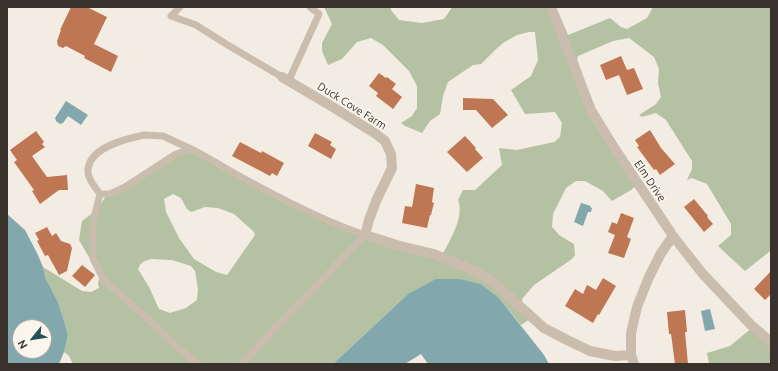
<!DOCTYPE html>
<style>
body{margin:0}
#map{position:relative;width:778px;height:371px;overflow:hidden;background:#f2ece2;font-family:Ubuntu,sans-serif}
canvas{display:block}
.frame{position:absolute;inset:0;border:8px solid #39312c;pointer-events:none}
.north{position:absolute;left:12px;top:319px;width:40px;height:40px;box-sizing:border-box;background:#faf6ee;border:1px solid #ada7a0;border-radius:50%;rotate:240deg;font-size:11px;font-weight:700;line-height:16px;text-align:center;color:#39312c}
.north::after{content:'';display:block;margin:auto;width:14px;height:18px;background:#235059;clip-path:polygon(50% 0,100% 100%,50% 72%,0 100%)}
</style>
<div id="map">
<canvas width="778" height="371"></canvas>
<div class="frame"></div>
<div class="north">N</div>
</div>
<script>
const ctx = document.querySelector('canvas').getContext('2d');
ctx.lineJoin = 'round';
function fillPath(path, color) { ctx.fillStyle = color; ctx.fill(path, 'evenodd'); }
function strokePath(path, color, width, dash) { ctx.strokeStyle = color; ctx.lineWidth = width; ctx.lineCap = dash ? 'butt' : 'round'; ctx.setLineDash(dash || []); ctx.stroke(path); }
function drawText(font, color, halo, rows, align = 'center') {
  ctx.font = font + ' Ubuntu,sans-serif'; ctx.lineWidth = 3.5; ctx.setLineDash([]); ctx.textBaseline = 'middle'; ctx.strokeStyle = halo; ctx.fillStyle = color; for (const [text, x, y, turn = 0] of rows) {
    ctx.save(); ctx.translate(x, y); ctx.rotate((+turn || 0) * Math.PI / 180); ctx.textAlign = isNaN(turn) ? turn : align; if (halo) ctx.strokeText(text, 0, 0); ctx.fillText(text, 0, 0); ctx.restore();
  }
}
fillPath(new Path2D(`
 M324,7H391V10L399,20L422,23L444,19L451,9V7H556L566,30L568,35L610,18L621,27L627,29L647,18L653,7H771V252H769L745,271L718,246L731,235V224L707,184L692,178L687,180L692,169V161L666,120L656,113L642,117L639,115L656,104L661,97L658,83L659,69L654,57L629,38L613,41L578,56L577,59L594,107L639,183L631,190L612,201L603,191L585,181H576L566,188L553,214L552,227L559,235L574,244L575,255L572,259L534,285L522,299L523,311L530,319L521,325L499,298L408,294L333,364H73L69,356L64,352L68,335L65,324L58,302L46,279L43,267L82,291L91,292L99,288L98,283L100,276L79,240L82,221L98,209L106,196L188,149L310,214L441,257C449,242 465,217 458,200L463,190H475L502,165L499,148L517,150L554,142L560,137L562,123L555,112L525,114L511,90L531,76L538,60L535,32H529L517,35L503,43L495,50L481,64L473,65L448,82L443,96L440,114L430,121L422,133L405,126L401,123L412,116L417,108V86L409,71L383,45L371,38L357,42L342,59L328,65L322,51V43L332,24ZM173,194L181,198L187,209L191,212L205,207L218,208L234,214L254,232L255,235L227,275L216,272L194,259L179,238L166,212L164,199ZM151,259L172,260L191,266L195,271L198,289L197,300L186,308L170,313L159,309L149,287L138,269C141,262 144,261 151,259Z
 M753,327L771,336V364H709L707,353L730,346Z`), '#b4c1a2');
fillPath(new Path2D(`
 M66,101L88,115L81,125L68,116L63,123L60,124L56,121L55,118Z
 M581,203L591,206L590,207L592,208L591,212H588L583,226L574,222Z
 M7,214L25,230L38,255L43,267L46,279L58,302L65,324L68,335L64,352L59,364H7ZM20,327H44V351H20Z
 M436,279H460L480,284L499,298L544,355L549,364H428L421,354L405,364H333L408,294Z
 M710,309L715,329L705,331L701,311Z`), '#82a8ae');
fillPath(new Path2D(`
 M71,7H87L107,17L94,44L118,56L111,72L84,58L85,56L66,46L63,48L58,46L57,41L61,30H60Z
 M621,56L627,70L634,68L643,89L627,95L619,75L606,80L600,65Z
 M379,73L386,78L387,77L396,84L392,89L402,97L393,109L376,96L378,93L369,86Z
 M463,98L493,99L508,115L492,128L476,110H463Z
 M650,130L661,148L675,164L660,175L656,169L654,170L637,147L639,146L635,140Z
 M36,131L44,142L42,144L45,147L32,156L47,177L67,175L68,190H59L40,204L32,191L34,190L14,162L17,160L10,150Z
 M315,133L332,142L330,145L336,149L331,159L308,146Z
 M465,136L476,148L475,149L483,158L467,172L447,152Z
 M240,142L261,153L262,151L284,163L277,176L272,173L270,176L232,156Z
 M416,184L434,188L432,202L434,203L431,215H430L427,228L402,223L405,206L412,207Z
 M694,199L708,216L707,217L713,224L704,232L684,207Z
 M621,213L634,218L627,237L631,239L624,258L608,253L615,235L608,232L612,222L617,224Z
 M47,227L52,236L56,233L61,241L70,244L72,248L67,271L59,275L48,255L45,256L37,241L39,240L35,233Z
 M82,265L95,275L85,287L72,276Z
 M771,271V294L765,300L754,289Z
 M603,278L616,286L599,315L598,314L593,323L565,306L575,289L583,294L587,285L596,290Z
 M685,310L687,332H685L688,364H675L671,334H669L667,312Z`), '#bf7753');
strokePath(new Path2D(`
 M180,7L171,16L196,25L226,44L282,77
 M289,80L319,14L310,7
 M144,135L163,136L191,149L176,154L125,187L110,194H100C96,188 88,180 88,172C87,148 125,139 144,135Z
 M191,149C213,160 234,174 256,185C291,204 327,222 365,235L241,364
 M100,194L93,222V259L104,280L149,320L176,346L198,364`), '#cabdae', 7);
strokePath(new Path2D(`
 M551,7L591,110L615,149L673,236L702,273L751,325L771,342
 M282,77L336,109L376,134L385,141L391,154L392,168L376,201L369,220L365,235L400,246L434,254L477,272L492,281L544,328L567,340L590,351L615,356L631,355
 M634,364L631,355V333L637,307L649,277L661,253L673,236`), '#cabdae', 10);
drawText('11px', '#39312c', '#faf6ee', [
 ["Duck Cove Farm",352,106,32],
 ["Elm Drive",650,181,56]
]);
</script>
